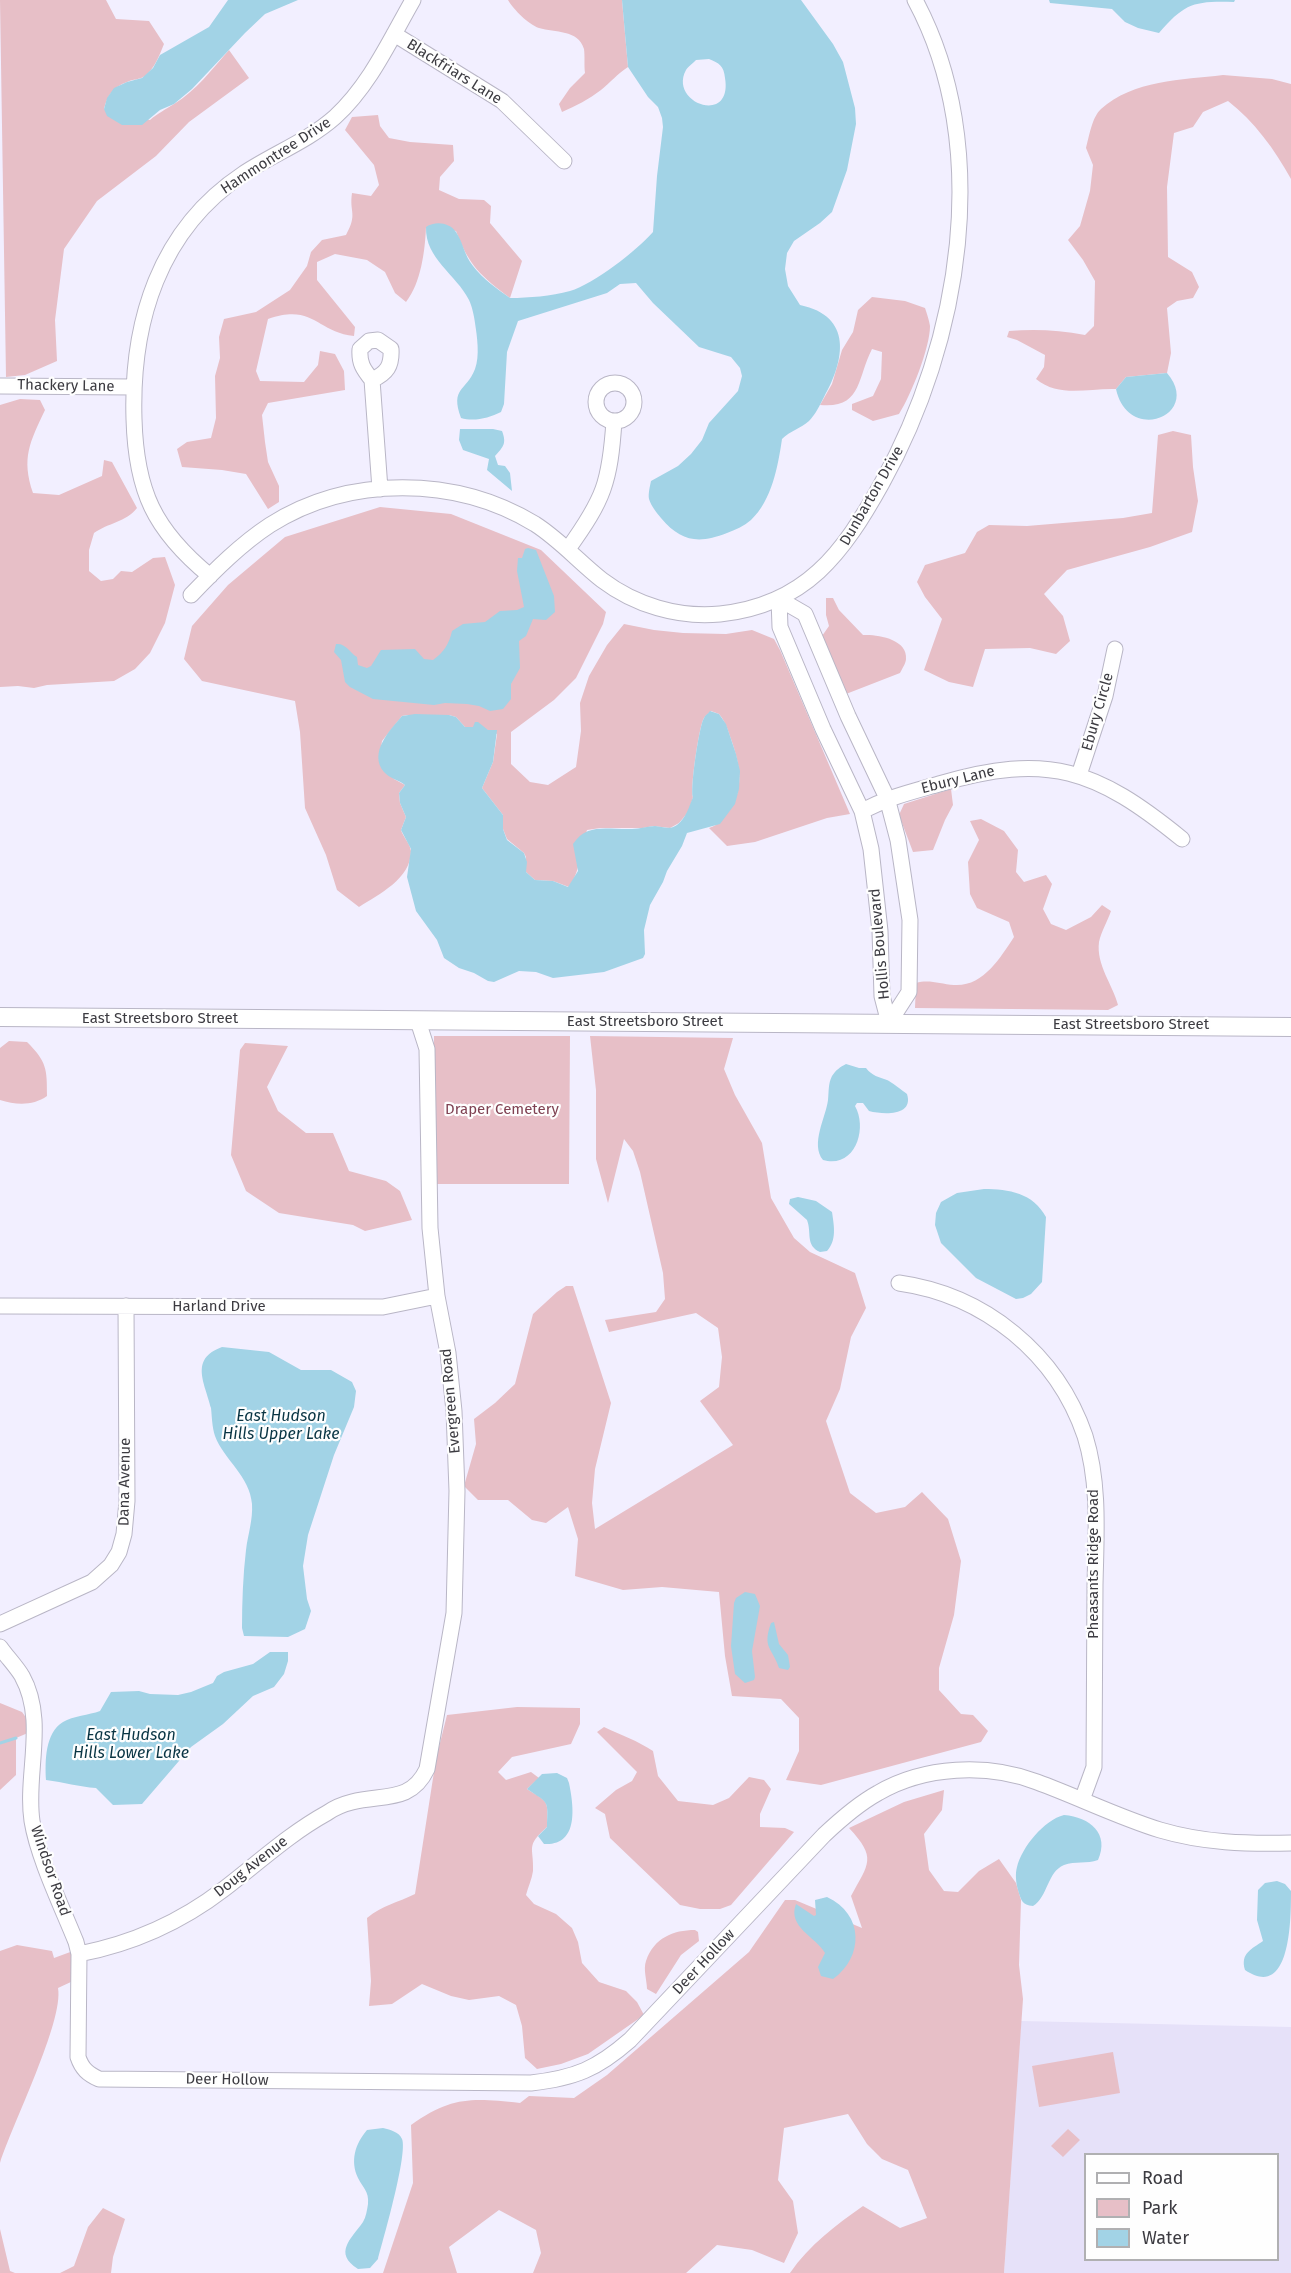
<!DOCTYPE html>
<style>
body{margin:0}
#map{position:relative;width:1291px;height:2273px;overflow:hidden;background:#f2efff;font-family:"Fira Sans",sans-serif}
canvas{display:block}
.legend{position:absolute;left:1084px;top:2153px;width:195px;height:108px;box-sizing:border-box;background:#fefefe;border:2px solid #b0b0b2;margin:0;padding:8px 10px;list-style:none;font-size:18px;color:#3c3b41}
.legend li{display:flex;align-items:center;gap:12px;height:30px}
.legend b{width:30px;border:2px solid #b0b0b2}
</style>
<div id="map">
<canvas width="1291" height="2273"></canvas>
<ul class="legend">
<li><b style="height:8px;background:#fff"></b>Road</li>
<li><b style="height:16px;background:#e7bfc7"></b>Park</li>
<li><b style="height:16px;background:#a2d3e6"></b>Water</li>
</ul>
</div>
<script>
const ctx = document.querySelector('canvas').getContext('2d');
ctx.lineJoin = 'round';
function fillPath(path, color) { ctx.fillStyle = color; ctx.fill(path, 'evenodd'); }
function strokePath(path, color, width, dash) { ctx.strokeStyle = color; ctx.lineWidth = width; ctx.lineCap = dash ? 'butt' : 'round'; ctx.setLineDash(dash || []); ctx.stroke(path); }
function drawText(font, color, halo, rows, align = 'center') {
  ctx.font = font + ' "Fira Sans",sans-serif'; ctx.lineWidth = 4.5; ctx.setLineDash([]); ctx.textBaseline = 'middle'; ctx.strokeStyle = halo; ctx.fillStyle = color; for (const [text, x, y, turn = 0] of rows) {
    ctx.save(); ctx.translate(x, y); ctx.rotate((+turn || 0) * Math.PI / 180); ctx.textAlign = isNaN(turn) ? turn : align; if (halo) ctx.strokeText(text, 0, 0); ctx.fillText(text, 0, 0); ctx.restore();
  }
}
fillPath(new Path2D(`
 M1021,2021L1291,2027V2273H1004ZM1086,2154H1278V2260H1086Z`), '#e6e1f9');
fillPath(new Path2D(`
 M0,0H106L116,19L149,21L164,44C159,56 155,68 145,76C139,80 133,79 127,82C113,87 107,96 104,109L150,120C158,113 165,110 174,104C196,91 213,68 229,50L249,78L189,122L156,156L97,201L64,249L55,320L57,361L25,375L6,377Z
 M508,0H622L628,67C617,74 611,82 601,90C589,99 576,106 562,112L559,104L570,88L585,73C584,66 585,56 584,49C578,29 555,33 539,28C528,24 514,10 508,0Z
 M1223,75L1272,79L1291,84V179C1275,150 1254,121 1228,101L1203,112L1193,127L1174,133L1167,187L1168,257L1192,272L1199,287L1193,298L1177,301L1167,308L1171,353L1167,373L1126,377L1116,389C1088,388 1059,398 1036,379L1044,367L1045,355L1017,340L1007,337L1009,331C1035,329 1059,330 1085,335L1094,326L1095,281L1083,260L1068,240L1080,226L1090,191L1093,165L1086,148C1089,137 1092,117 1101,109C1133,80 1182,80 1223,75Z
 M378,115L380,126L389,138L410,142L453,145L454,161L440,177L439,190L459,199L484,200L491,206L490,223L522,261L510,298C481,276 469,266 456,231L426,227C425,251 421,283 406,302L395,293L385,272L367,260L335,254L317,262V280L355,327L354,336C316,332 314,303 268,319L256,371L260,381L304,382L318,365L320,351L335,354L344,371L345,390L268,403L262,415L265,442L268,462L279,486V502L268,509L246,474L222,470L182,467L177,449L187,442L211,438L216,418L215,376L220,358L219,337L224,319L256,312L290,290L307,266L311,252L322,240L346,235C358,213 349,213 352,193L371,196L379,185L374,165L345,130L352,117Z
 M872,297L905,301L925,308C927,314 929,320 930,326C930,348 911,395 899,414L873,421L852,410V404L873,396L881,379L882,352L872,349C857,378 862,409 820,405L832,384L842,350L853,332L858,310Z
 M20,399L40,400L45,410C30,442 21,458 33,493L59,495L102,476L104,460L112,462L137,508C126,522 108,523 94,533L89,550V571L101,581L113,579L121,571L132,572L153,558L165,557L175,585L165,623L150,653L135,669L114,681L47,685L34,688L18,686L0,687V405Z
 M1173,431L1191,435L1193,467L1198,501L1192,532L1150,547L1067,570L1044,594L1063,616L1070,641L1056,654L1030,648L985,649L973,687L949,682L924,670L942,619L925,597L917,582L925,565L965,553L977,532L989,525L1027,526L1123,518L1152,513L1158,435Z
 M380,507L451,514L541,550L606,612L603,624L576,678L554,700L511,732V764L530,782L548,785L576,767L581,731L580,703L589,676L607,645L624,624L654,630L683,633L726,634L752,630L774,639L780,650L850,814L827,818L755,842L727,846L709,828C719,825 720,821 726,814C746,791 740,765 731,739C728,730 725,721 719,714L711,711C708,714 706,715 704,718C699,726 690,789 693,797L689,811L679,823L670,828L653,826L643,828H600L587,830C582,847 579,875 569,887L553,881L535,880L526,872V857L524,853L507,839L503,829V815L482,788L493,762L497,734L488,730L465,727L456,717L449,715H407L402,716L382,741L380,755L394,779L405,785L399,793L400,803L406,817L401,830C403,837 410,843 411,851C411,879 379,894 359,907L337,890L326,855L305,808L300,732L295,701L202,681L184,659L192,626L228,585L285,537Z
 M826,598H833L839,610L863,635C877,634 908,639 906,659C906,663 902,669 900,673L846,694L822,636L829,626L826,615Z
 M951,789L953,805L945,820L933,850L913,852L899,815L904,804Z
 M981,819L1004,831L1018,850L1016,872L1024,882L1046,875L1052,884L1043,909L1051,924L1066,930L1091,917L1102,905L1111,911C1108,920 1101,932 1099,942C1096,965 1113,985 1118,1005L1108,1010L915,1008L916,983C929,979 940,984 954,985C983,987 1000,958 1014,937L1009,922L977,908L970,894L968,862L979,840L970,821Z
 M434,1036H570L569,1184H434Z
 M590,1036L733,1038L724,1069L735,1095L762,1143L771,1198L794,1238L810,1252L855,1273L866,1308L851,1337L840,1389L826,1421L850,1493L876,1513L905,1507L922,1492L948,1519L961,1561L954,1615L939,1668V1690L961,1714L973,1715L988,1731L981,1742L821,1785L786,1780L799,1751V1718L781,1699L732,1696L725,1656L719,1592L662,1587L623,1590L575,1576L578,1539L568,1507L546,1523L532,1520L508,1500H478L464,1486L476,1444L474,1419L495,1403L515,1384L533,1314L557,1292L566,1286H573L611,1403L595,1469L592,1503L595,1529L733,1445L700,1401L719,1387L722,1357L718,1328L696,1313L609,1332L605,1320L656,1312L665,1299L663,1273L640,1172L633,1151L624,1139L608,1203L596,1159V1090Z
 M9,1041L27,1042C47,1062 47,1069 47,1096C33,1106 16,1105 0,1100V1048Z
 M245,1043L288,1046L267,1087L278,1111L306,1133H333L349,1171L386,1181L400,1191L412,1220L365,1231L353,1225L279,1213L246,1191L231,1155L240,1050Z
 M0,1703L22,1712L35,1730L16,1738V1775L0,1790Z
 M517,1707L580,1708V1724L571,1744L512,1757L498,1772L506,1780L531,1772L539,1778L527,1789C549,1803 548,1799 547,1827C525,1847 534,1846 533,1871C532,1879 528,1887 526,1895L534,1904L556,1914L572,1928L578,1942L582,1963L599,1982L626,1991L637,2002L644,2015L588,2054L561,2064L537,2069L525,2058L522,2026L516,2005L499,1996L469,2000L451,1996L422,1984L392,2004L369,2006L371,1981L367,1918C383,1905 397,1903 415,1894L436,1759L447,1715Z
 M604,1727C621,1735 638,1741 653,1751L658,1776L678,1801L713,1805L729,1798L749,1777L764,1780L771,1789L760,1814V1827L785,1828L794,1832L731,1905L720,1909H700L680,1905L610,1838L605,1814L595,1808L616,1790L632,1781L637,1772L597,1732Z
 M944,1790L942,1810L924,1834L929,1870L944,1891L958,1892L979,1871L999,1859L1016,1883L1021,1900L1019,1965L1023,1999L1004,2273H790C809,2245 836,2225 863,2206L900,2228L927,2218L908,2170L882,2159L867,2144L848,2114L784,2128L778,2180L793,2201L798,2233L784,2263L752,2250L717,2245L686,2273H533L541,2253L536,2230L499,2210L449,2247L457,2273H383L413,2183L411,2125C452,2096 472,2098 520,2103L529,2096L574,2098L607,2075L749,1952L785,1900H795L862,1928L851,1896C869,1863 877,1858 849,1828L904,1802Z
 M695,1930L698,1932L699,1941L681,1955L656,1994L647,1989C647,1981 643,1969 646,1961C654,1938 673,1930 695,1930Z
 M17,1945L52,1951L54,1958L73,1951V1981L58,1988C64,2021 12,2125 0,2163V1951Z
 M1113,2052L1120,2093L1039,2107L1032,2066Z
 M1068,2129L1080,2140L1063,2157L1051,2146Z
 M103,2208L125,2219L113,2257L111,2273H60L74,2266L88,2227Z
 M0,2229L10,2271L15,2273H0Z`), '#e7bfc7');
fillPath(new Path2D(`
 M228,0H298L265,14L245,33L192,89L174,104L160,110L142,125H122L107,116L104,109L107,98L114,88L127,82L142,78L153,68L160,55L209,27Z
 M622,0H801L833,44L843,62L855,108L856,124L847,170L832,212L820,223L794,241L787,253L785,269L788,286L800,305C853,316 845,360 824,397C820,405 815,415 809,421C801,428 790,431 782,439C778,466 772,500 751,520C744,526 735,530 727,533C699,544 681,542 661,518C657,513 651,506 649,499C648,494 650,486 651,481L678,466L691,454L702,440L709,423L738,391L742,376L740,368L731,357L699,347L653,303L636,283L620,284L607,293L518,321L507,352L504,404L501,412C489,418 474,422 461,418C450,387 466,392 475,369C480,356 477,336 475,323C474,316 472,306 469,300C456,274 425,259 426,227C435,221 449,222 456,232C463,242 464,255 473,266C483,279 497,289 510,298C529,298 551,296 570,291C594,284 636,251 653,232L657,176L663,127L662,118L658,107L648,97L628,67ZM709,59C719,63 724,66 725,78C733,126 668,103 686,70C688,67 693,63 696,60Z
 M1049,0H1235L1234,2C1194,1 1185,3 1159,33L1138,28L1125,22L1112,9L1050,3Z
 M1167,373C1203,415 1128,445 1116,389L1126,377Z
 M460,429H493L502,431C507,444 503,447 495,456L498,465L505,466L510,473L512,491L487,470L489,459L463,450L459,440Z
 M528,548L536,550L538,555L554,596L555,612L546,620L533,619L526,636L519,641L520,668L511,684V699L503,709L490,711L479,706L467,704L445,703L434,705L373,699L350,687L345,682L341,660L334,652L336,644C346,643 349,652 357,657L358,665L367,668L371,666L381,650L415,649L424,659L433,660C444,652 449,644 452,631L463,624L485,622L500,611L517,610L524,607L517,571L518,558H522L525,549Z
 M710,711L719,714L726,724L736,754L740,771L739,789L735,804L720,824L687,833L682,846L667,871L663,882L650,905L644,930L645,954L643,958L604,972L553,978L536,972L519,971L494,982L488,981L474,973L459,968L444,958L437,940L416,911L407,877L411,849L401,830L406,817L400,803L399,793L405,785C399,780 390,779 384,772C368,753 390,730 402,716L415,714L449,715L456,717L465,727H473L475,722H478L488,730H497L493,762L482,788L503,815V829L507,840L524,853L527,862L526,872L535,880L553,881L568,887L578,871L573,844C587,822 609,830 632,829C640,829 648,826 655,826C663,827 670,830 677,825C686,818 689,807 693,797C690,789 699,726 704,718C705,715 708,714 710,711Z
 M846,1064L859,1068H866C872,1076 879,1077 887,1080C890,1081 903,1091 907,1094C914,1116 884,1115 869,1111L863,1103H857L855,1106C868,1129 855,1169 823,1160C810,1144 826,1117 828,1100C829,1091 828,1084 832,1076C836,1070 840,1067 846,1064Z
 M984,1189C1009,1189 1033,1193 1046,1217L1042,1282L1031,1294L1023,1298L1016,1299L976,1278L941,1243L935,1225L936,1213L941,1202L957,1193Z
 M798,1197L816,1201L832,1212C834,1226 837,1240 827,1251L820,1252C805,1245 812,1233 807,1220L789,1204L790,1199Z
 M222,1347L269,1352L301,1370H331L352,1382L356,1391L354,1407L334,1455L308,1535L303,1566L307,1599L311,1611L305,1629L288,1637L244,1636L242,1628C242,1602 243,1575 246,1550C248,1534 253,1520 252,1504C250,1476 224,1460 215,1436C212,1427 212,1417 211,1408C205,1383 189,1359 222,1347Z
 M745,1592L755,1594L760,1606L752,1651L755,1677L754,1680L745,1683L735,1674L731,1646L734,1603L736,1598Z
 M774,1622L779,1644L788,1655L790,1667L788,1670L779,1668C772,1647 762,1648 771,1623Z
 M270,1652H288V1661L284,1674L274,1687L253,1696L223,1724L191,1747L142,1804L113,1805L96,1788C79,1787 64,1782 46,1780C45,1761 45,1733 63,1722C73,1716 89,1715 100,1711L111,1692L139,1691L150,1694L178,1695L191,1692L213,1683L217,1676L224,1672L253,1664Z
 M557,1773L567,1778L569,1783C574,1807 579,1846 544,1844L538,1836L547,1827C548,1799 549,1804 527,1789L542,1774Z
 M1064,1815C1090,1817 1110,1834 1098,1860C1087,1864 1075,1861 1064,1865C1047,1872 1048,1897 1033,1906C1022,1905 1021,1900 1018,1890C1016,1883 1015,1874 1017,1867C1022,1847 1044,1820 1064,1815Z
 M1277,1881L1285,1884L1291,1891C1291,1919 1291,2001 1245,1970C1240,1953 1252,1949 1263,1941L1257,1920L1258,1890L1265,1883Z
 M827,1897C864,1914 864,1957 833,1979L821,1976L818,1967L825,1953C816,1937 787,1927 796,1904L814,1916L816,1915L815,1900Z
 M383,2128C391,2130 399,2132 402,2139C408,2154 383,2240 378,2259L370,2268L358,2269C333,2253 351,2239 363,2222C366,2217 367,2210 368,2204C369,2191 363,2188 358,2178C350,2161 355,2144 367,2130Z`), '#a2d3e6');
strokePath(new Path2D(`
 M0,1743L16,1738`), '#a2d3e6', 3);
const minor = new Path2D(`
 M394,34L502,101L564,161
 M372,380C363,369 359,363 360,349L369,341L378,340L391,349C392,366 387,373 372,380L380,489
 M596 402a19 19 0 1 1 38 0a19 19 0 1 1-38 0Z
 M0,386L133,387
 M568,549C604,499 610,482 614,421
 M210,576C154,530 136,491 134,419C131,322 159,230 243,174C273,154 308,141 335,117C370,85 390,40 413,0
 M191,595C215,570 241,544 270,525C349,475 456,476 535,524C560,540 579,562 602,580C635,605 678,618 720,614C806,605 843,553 882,483C960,343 994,147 915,0
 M779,599L805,614L848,716L887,798L898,840L910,920L909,992L889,1023
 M779,599L780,627L823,729L862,811L871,849L880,931L882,996L889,1023
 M1079,775L1105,696L1115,649
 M862,811C889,797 911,792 939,784C1048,752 1096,769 1182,839
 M899,1283C985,1295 1057,1354 1085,1436C1100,1484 1096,1536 1095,1585C1095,1646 1094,1706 1094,1767L1082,1800
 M0,1306L383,1307L437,1296
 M0,1624L92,1582L111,1565L119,1552L124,1534L127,1501L126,1306
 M0,1647C7,1657 16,1666 22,1676C47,1721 25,1774 32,1821C38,1858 62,1907 76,1942L79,1954L78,2057C82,2069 88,2074 99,2079L531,2083C575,2078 597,2069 630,2040L824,1835C841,1819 858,1804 878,1793C924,1766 987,1763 1037,1782C1078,1797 1118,1817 1160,1830C1204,1843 1246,1844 1291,1843
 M79,1954C131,1944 181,1922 224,1889C258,1863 289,1834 327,1813C334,1808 344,1804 352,1802C383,1794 411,1803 427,1769L454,1613L457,1491L454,1411L448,1353L437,1296L430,1228L427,1049L418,1021`);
const major = new Path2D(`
 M0,1017L1291,1027`);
strokePath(minor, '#b9b6c6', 17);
strokePath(major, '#b9b6c6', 20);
strokePath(minor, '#fff', 15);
strokePath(major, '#fff', 18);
drawText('15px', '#3c3b41', '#fefefe', [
 ["Blackfriars Lane",454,72,32],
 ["Hammontree Drive",276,156,-33],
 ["Thackery Lane",66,386,1],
 ["Dunbarton Drive",872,496,-60],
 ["Ebury Circle",1098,712,-74],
 ["Ebury Lane",958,780,-14],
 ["Hollis Boulevard",880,944,-95],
 ["East Streetsboro Street",160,1019],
 ["East Streetsboro Street",645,1022],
 ["East Streetsboro Street",1131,1025],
 ["Harland Drive",219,1307],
 ["Evergreen Road",451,1401,-95],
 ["Dana Avenue",125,1482,-89],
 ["Pheasants Ridge Road",1094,1564,-90],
 ["Doug Avenue",251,1867,-38],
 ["Windsor Road",50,1871,71],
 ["Deer Hollow",704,1962,-47],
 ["Deer Hollow",227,2080,1]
]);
drawText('15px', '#7f4152', '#fefefe', [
 ["Draper Cemetery",502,1110]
]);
drawText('italic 16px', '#093544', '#fefefe', [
 ["East Hudson",281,1417],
 ["Hills Upper Lake",281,1435],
 ["East Hudson",131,1736],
 ["Hills Lower Lake",131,1754]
]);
</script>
